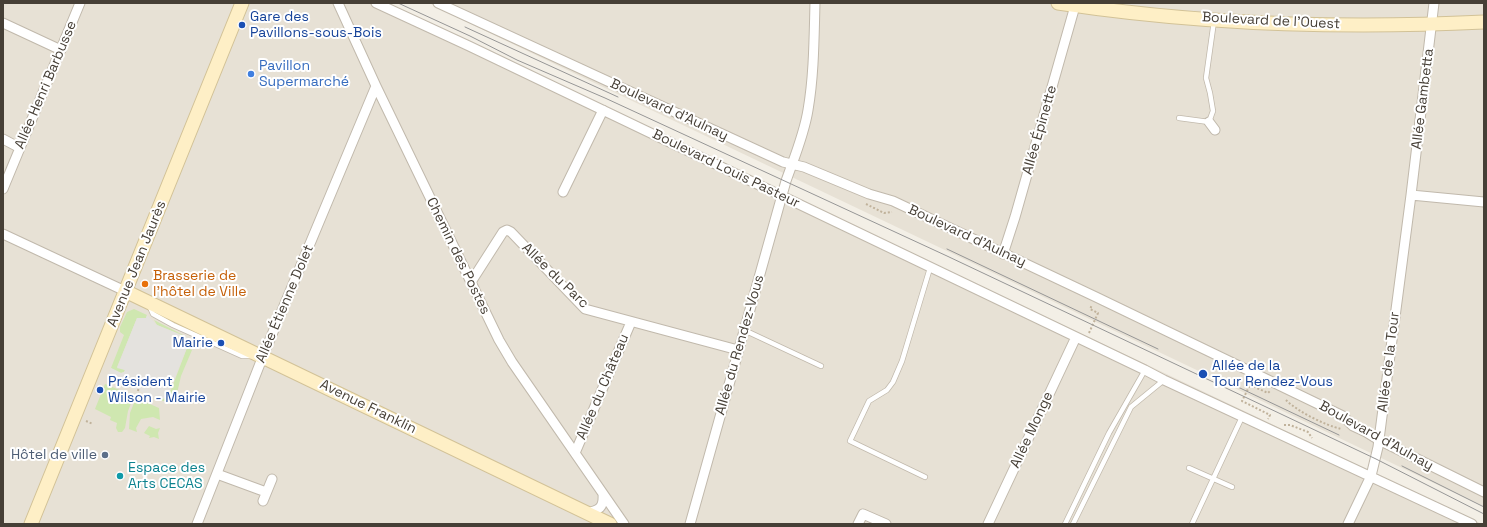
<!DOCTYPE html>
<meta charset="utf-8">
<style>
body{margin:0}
#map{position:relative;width:1487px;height:527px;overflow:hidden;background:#f3efe6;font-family:"Space Grotesk",sans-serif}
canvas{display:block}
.frame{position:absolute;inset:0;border:4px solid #463f36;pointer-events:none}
</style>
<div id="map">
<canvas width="1487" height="527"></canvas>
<div class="frame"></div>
</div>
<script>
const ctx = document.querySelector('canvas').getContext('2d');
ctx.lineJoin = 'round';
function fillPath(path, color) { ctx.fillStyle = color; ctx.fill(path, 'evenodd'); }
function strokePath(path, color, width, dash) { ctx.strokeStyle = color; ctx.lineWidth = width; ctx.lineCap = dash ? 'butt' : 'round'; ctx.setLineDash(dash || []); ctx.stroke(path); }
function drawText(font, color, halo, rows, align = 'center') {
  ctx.font = font + ' "Space Grotesk",sans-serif'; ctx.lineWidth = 4; ctx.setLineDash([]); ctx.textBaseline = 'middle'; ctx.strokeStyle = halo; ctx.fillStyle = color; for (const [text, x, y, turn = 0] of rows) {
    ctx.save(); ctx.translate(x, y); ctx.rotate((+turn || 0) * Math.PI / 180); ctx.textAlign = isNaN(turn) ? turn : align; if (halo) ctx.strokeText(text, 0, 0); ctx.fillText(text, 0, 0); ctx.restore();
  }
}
fillPath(new Path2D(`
 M3,3H386L1482,524H3Z
 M429,3H1484V507L475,26Z`), '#e7e1d5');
fillPath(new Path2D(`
 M134,309L147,315L146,318H137L117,367L125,370L124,372L121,373L111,368L124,335L120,332V327L127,312Z
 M154,320L187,337L157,325Z
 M187,348L192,350L181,376L176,398L170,403L160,400C165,398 168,395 171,390Z
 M105,384L134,396L128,411L125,428L122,432H118L116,428L117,423L110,420L111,417L95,409Z
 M136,398L159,408L160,420L153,417L141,419L136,428L137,432L129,429L130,413Z
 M149,426L156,429L160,428L158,433L159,439L154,437L149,438L150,436L144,433Z`), '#cfe7b0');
fillPath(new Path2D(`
 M147,315L157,325L196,341L188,345L168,395L163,399L160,400L107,378L111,368L121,373L124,372L125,370L117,368L137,318H146Z`), '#e4e2de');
const lane = new Path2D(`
 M1179,118L1209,122L1213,111L1210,93L1206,78L1214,21
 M149,305L153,314L173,325L242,356H251
 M744,330L821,366
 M1189,468L1232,487
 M925,477L850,441L869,401L887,390L893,382L902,361L930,268
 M1065,524L1109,433L1145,370
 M1073,524L1131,407L1164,380
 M1192,524L1242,417`);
const street = new Path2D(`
 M338,3L376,86L499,340L512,362L624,524
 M376,3L469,46L1145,370L1164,380L1472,524
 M438,3L783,162L804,167L869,194L893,201L1096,297L1343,416L1353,426L1366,432L1379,440L1484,492
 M3,23L61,50
 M1209,122L1215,130
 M3,139L20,148
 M3,189L80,3
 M563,192L603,110
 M1411,195L1484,202
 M3,234L125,291
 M1003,254L1015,217L1075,6
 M471,282L503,232L507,230L511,232L585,309L738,350
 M575,453L631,322
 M217,474L266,492
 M263,501L272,479
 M587,513C599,510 604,508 603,494
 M197,524L263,356L376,86
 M690,524L786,181C794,158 804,135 808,110C814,75 814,39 815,3
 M858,524L863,514L886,524
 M988,524L1076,337
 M1348,524L1371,476L1378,447L1411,195L1434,3`);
const secondary = new Path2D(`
 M1058,3C1197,24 1343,29 1484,22
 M125,291L610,524
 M31,524L242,3`);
strokePath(lane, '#c1b9ac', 6);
strokePath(street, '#c1b9ac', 11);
strokePath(secondary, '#d2c297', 15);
strokePath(new Path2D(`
 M866,204L884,213L892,212
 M1089,333L1098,313L1090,309L1092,305
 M1250,382V385L1242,401L1270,415L1268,419
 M1250,385L1268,393L1270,391
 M138,391L139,386
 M1286,400C1298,412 1325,425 1341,429
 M86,421L93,424
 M1284,425H1290L1308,432L1312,438`), '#c0b29b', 2, [2, 2]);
strokePath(lane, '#fff', 4.5);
strokePath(street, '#fff', 9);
strokePath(secondary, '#feefc6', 13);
strokePath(new Path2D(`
 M398,3L470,36L517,60L605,98L947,256L1376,459L1484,514
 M465,27L618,97
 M947,249L1158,349
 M1221,379L1339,435
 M1402,466L1484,507`), '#969696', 1);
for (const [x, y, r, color] of [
 [242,25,4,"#1a4fb4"],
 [251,74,4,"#3f7fe0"],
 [145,284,4,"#e8710a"],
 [221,343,4,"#1a4fb4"],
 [1203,374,5,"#1a4fb4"],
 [100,390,4,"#1a4fb4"],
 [105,455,4,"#5c6f8a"],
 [120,476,4,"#0f9aa8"]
]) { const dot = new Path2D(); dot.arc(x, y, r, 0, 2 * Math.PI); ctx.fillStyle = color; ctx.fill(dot); strokePath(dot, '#fff', 1.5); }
drawText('14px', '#164399', '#fff', [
 ["Gare des",250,17],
 ["Pavillons-sous-Bois",250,33],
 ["Mairie",213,343,"right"],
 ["Allée de la",1212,366],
 ["Tour Rendez-Vous",1212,382],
 ["Président",108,382],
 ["Wilson - Mairie",108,398]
], 'left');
drawText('14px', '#463f36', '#fff', [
 ["Boulevard de l'Ouest",1271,21,3],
 ["Allée Henri Barbusse",46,85,-67],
 ["Allée Gambetta",1423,99,-83],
 ["Boulevard d'Aulnay",669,110,25],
 ["Allée Épinette",1040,130,-74],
 ["Boulevard Louis Pasteur",726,169,26],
 ["Boulevard d'Aulnay",967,236,25],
 ["Chemin des Postes",458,256,64],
 ["Avenue Jean Jaurès",137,264,-68],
 ["Allée du Parc",555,276,44],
 ["Allée Étienne Dolet",285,304,-67],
 ["Allée du Rendez-Vous",740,345,-74],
 ["Allée de la Tour",1389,362,-83],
 ["Allée du Château",603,387,-67],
 ["Avenue Franklin",368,407,26],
 ["Allée Monge",1032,430,-65],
 ["Boulevard d'Aulnay",1376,436,29]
]);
drawText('14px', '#366cbe', '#fff', [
 ["Pavillon",259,66],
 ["Supermarché",259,82]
], 'left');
drawText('14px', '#c56008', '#fff', [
 ["Brasserie de",153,276],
 ["l'hôtel de Ville",153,292]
], 'left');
drawText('14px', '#4e5e75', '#fff', [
 ["Hôtel de ville",97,455]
], 'right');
drawText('14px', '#0d838f', '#fff', [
 ["Espace des",128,468],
 ["Arts CECAS",128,484]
], 'left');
</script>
